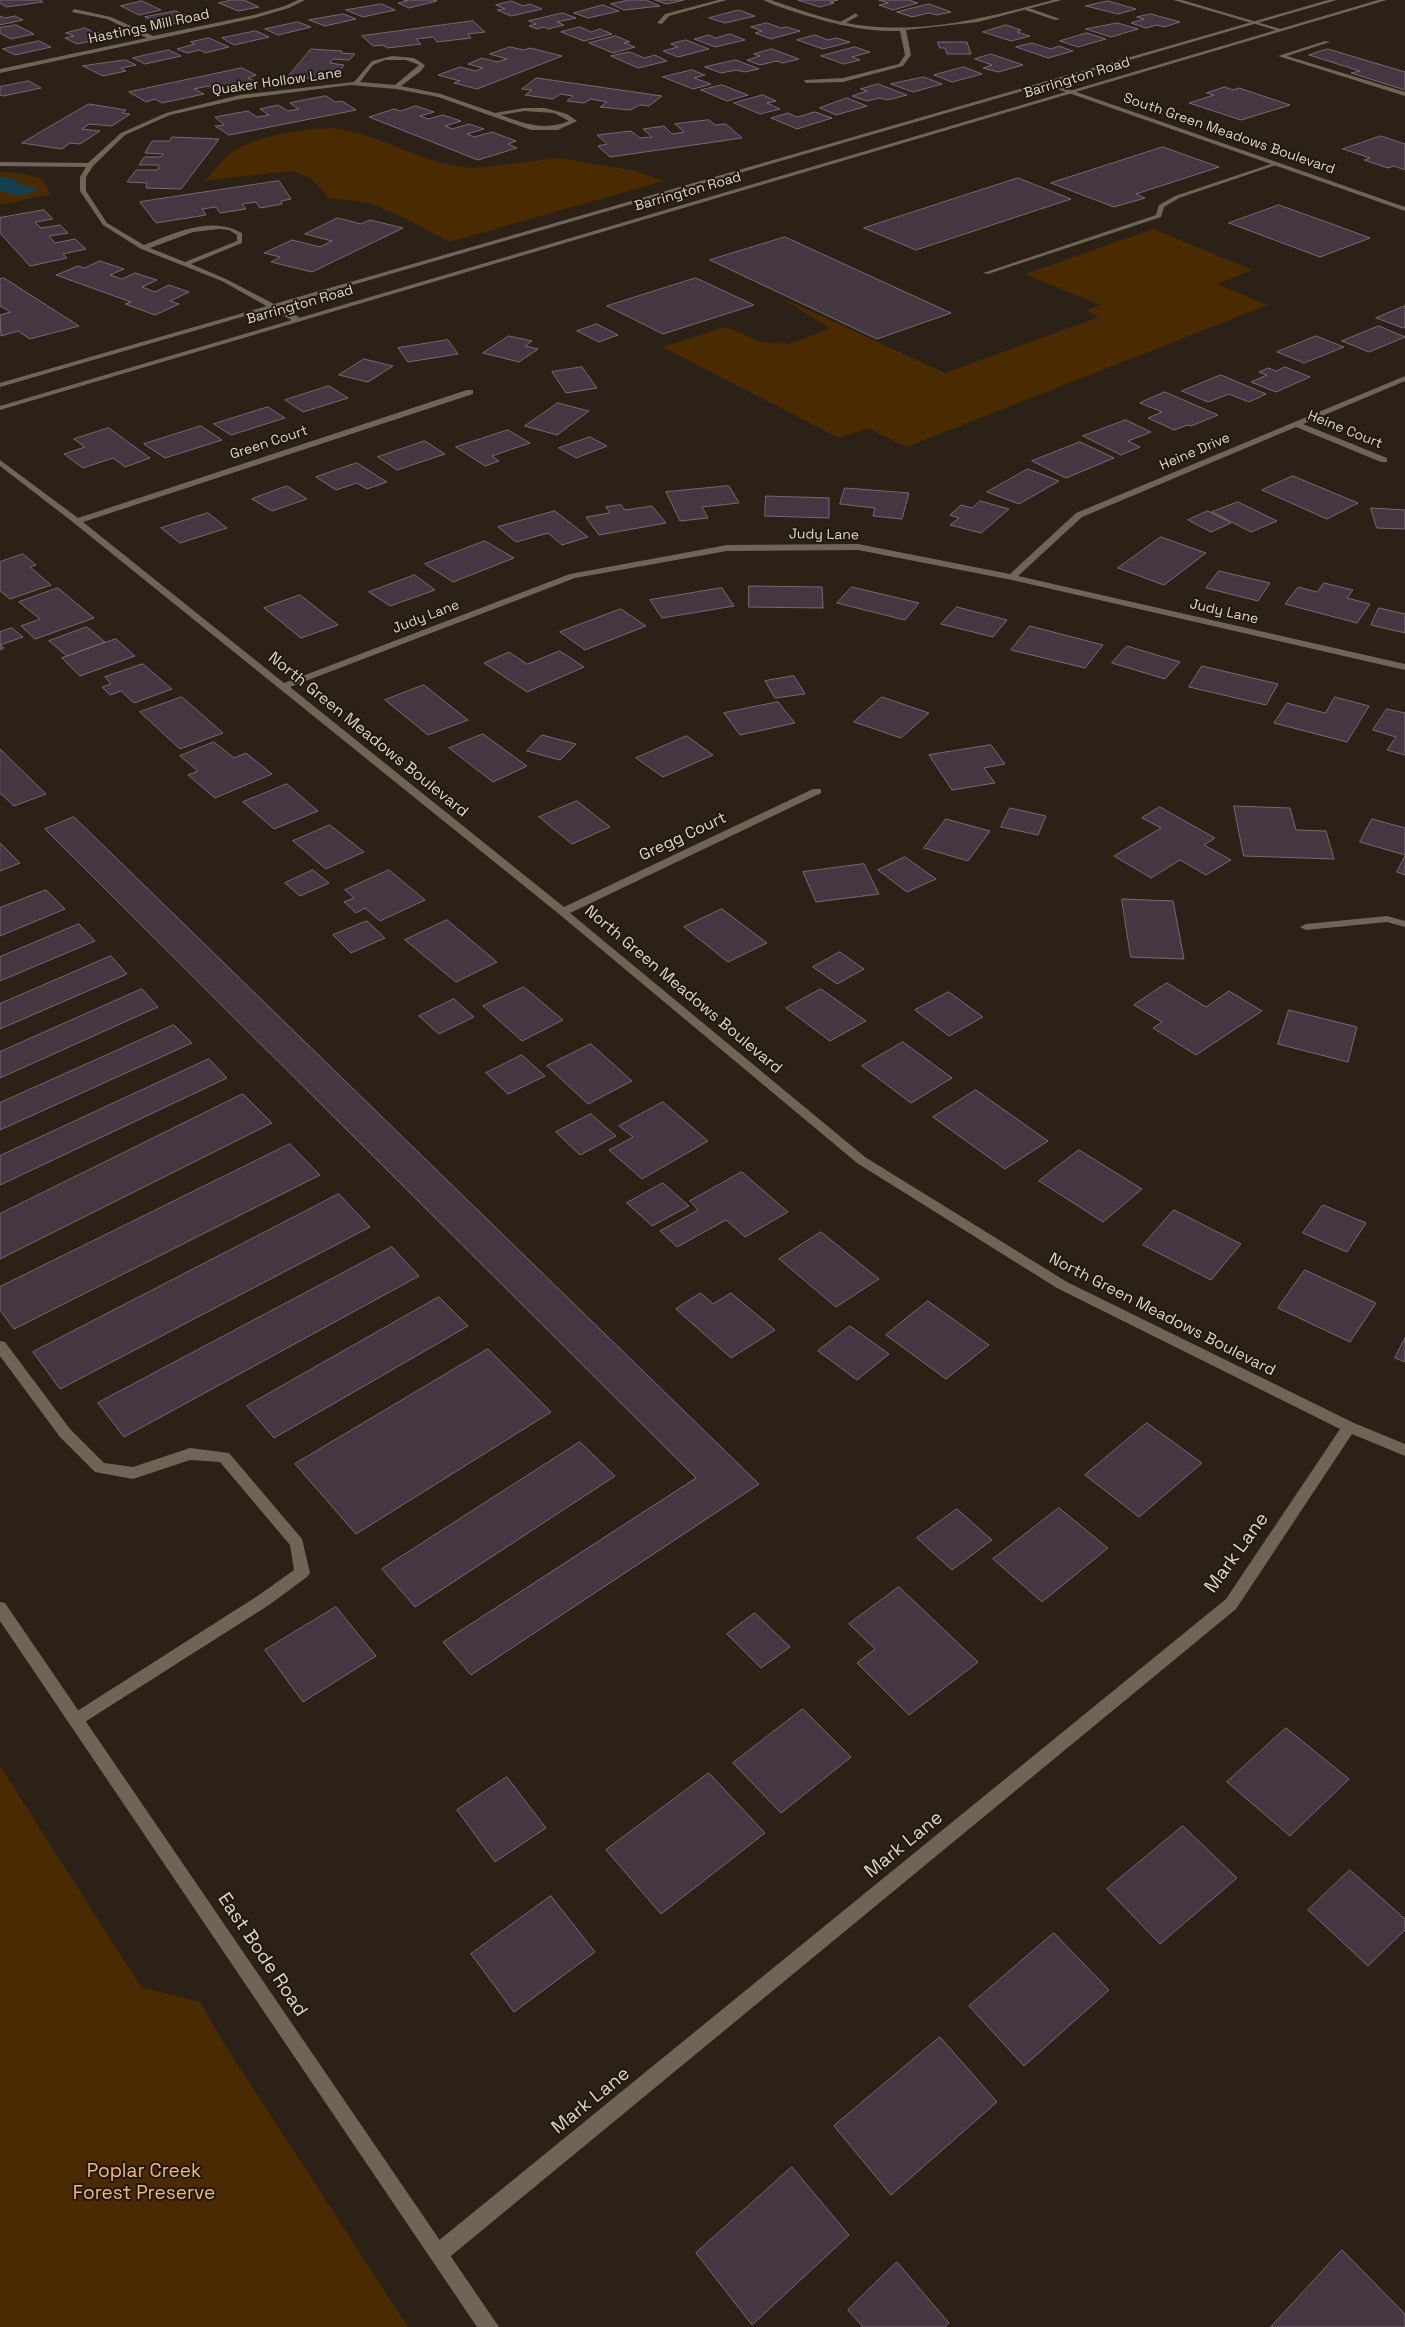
<!DOCTYPE html>
<style>
body{margin:0}
canvas{display:block;background:#2c2116}
</style>
<canvas width="1405" height="2327"></canvas>
<script>
const ctx = document.querySelector('canvas').getContext('2d');
ctx.lineJoin = 'round';
function fillPath(path, color) { ctx.fillStyle = color; ctx.fill(path, 'evenodd'); }
function strokePath(path, color, width, dash) { ctx.strokeStyle = color; ctx.lineWidth = width; ctx.lineCap = dash ? 'butt' : 'round'; ctx.setLineDash(dash || []); ctx.stroke(path); }
function drawText(font, color, halo, rows, align = 'center') {
  ctx.font = font + ' "Space Grotesk",sans-serif'; ctx.lineWidth = 4; ctx.setLineDash([]); ctx.textBaseline = 'middle'; ctx.strokeStyle = halo; ctx.fillStyle = color; for (const [text, x, y, turn = 0] of rows) {
    ctx.save(); ctx.translate(x, y); ctx.rotate((+turn || 0) * Math.PI / 180); ctx.textAlign = isNaN(turn) ? turn : align; if (halo) ctx.strokeText(text, 0, 0); ctx.fillText(text, 0, 0); ctx.restore();
  }
}
fillPath(new Path2D(`
 M335,128C383,135 426,166 474,168L560,158L635,171L664,181L449,242L403,217L369,203L329,198L310,177L290,171L204,181C215,172 221,159 234,151C262,134 303,129 335,128Z
 M0,172L23,174L42,179L51,194L0,205Z
 M1153,229L1253,270L1217,284L1268,305L906,447L868,428L839,438L662,347L726,327L760,342L789,344L830,329L782,298L945,373L1099,317L1086,310L1100,305L1025,274Z
 M0,1766L141,1987L200,2002L223,2042L408,2327H0Z`), '#4a2b01');
fillPath(new Path2D(`
 M3,177L19,180L15,183L39,189C19,198 22,196 0,191V178Z`), '#133f51');
const building = new Path2D(`
 M0,0H40L43,2L6,7L0,3Z
 M232,0H244L259,7L238,11L219,3Z
 M404,0H433L437,1L409,8L398,3L407,1Z
 M630,0H646L660,6L624,10L611,4Z
 M655,0H684L667,4Z
 M798,0H838L830,2L834,3L820,7Z
 M879,0H909L918,3L893,10L879,5L888,3Z
 M142,1L161,10L139,15L121,6Z
 M512,1L523,6L530,4L542,9L511,16L497,10L505,9L496,5Z
 M1108,1L1136,9L1118,14L1086,6Z
 M382,4L395,10L363,17L346,10Z
 M929,4L951,12L937,15L929,13L912,17L897,12Z
 M603,5L619,11L588,18L574,13Z
 M739,10L755,16L725,23L709,18Z
 M176,11L195,19L173,24L165,19L155,22L145,17Z
 M563,13L576,18L557,22L564,25L548,29L544,27L537,29L529,26L536,24L529,21Z
 M344,14L356,19L325,26L309,20Z
 M1151,14L1180,22L1164,27L1157,25L1146,28L1131,23L1144,19L1137,17Z
 M0,16L5,18L15,16L23,20L0,25Z
 M473,21L485,32L468,34L471,38L437,42L433,37L416,39L421,44L387,48L383,45L373,46L362,36Z
 M298,22L311,27L278,35L265,29Z
 M767,23L781,28L787,27L800,31L771,39L755,33L762,31L751,27Z
 M1118,23L1138,29L1111,37L1086,29Z
 M16,25L34,34L11,39L0,33V28Z
 M1006,25L1021,30L1017,32L1030,36L1011,41L983,32Z
 M580,27L591,32L600,29L612,34L584,41L561,32Z
 M85,28L95,33L102,32L112,37L77,44L65,38L74,36L66,33Z
 M256,31L269,37L234,45L222,38Z
 M1087,33L1106,39L1078,47L1060,41Z
 M730,34L745,40L715,47L694,39L709,35L715,38Z
 M815,35L828,40L836,38L850,42L823,49L797,40Z
 M616,36L630,42L624,43L635,47L613,53L589,43Z
 M209,38L229,47L205,53L200,50L187,53L177,49L195,44L191,42Z
 M686,40L709,49L678,57L663,51L678,47L671,44Z
 M39,41L51,47L15,55L3,49Z
 M938,42H967L971,54H947L945,48H940Z
 M1032,43L1051,49L1059,46L1073,51L1048,58L1016,47Z
 M510,47L524,50L530,48L562,56L477,89L454,83L460,81L438,75L460,67L476,71L483,68L468,64L482,58L497,62L507,59L490,54Z
 M855,47L870,52L852,57L860,60L844,64L821,56Z
 M311,49L342,51L341,53L355,54L349,60L333,59L330,63L344,65L337,74H322L317,79L288,77Z
 M772,49L799,59L783,63L777,61L760,65L747,60L760,56L754,54Z
 M1328,49L1405,72V90L1351,73L1360,71L1309,55Z
 M169,50L181,56L145,64L133,58Z
 M630,52L644,58L655,55L667,61L638,68L611,56Z
 M991,54L1023,65L998,72L983,68L992,65L975,59Z
 M126,60L136,65L121,68L126,71L103,76L83,66Z
 M736,60L759,69L744,72L736,70L721,73L705,67Z
 M964,67L982,74L952,82L934,75Z
 M242,68L256,75L248,78L257,82L218,91L208,86L194,89L204,94L162,103L155,99L146,102L129,92Z
 M692,70L705,75L694,78L711,84L693,89L663,77Z
 M924,77L942,84L913,92L891,84Z
 M537,78L662,96L649,106L640,105L630,110L600,107L607,102L591,99L584,103L567,101L573,96L560,94L553,99L525,95L532,90L522,89Z
 M29,81L41,88L3,96L0,95V87Z
 M878,84L907,95L887,100L880,98L867,101L852,96L867,91L861,89Z
 M722,85L748,95L727,101L701,90Z
 M1225,87L1233,90L1239,88L1290,105L1241,120L1189,103L1214,95L1207,93Z
 M763,95L776,101L767,103L780,109L760,114L734,103Z
 M326,96L335,102L342,101L356,110L229,135L215,126L224,125L215,117L248,111L257,117L269,115L260,109L278,105L288,111L299,109L290,103Z
 M847,98L867,106L836,115L820,108Z
 M89,104L126,110L122,113L130,114L112,126L89,124L82,129L100,131L80,144L70,143L62,149L22,143Z
 M416,106L434,112L420,116L428,119L443,115L461,121L445,126L452,129L469,124L484,129L467,134L474,137L492,132L516,141L508,144L517,148L478,160L369,117L394,109L400,111Z
 M815,112L832,118L797,129L771,118L788,113L797,117Z
 M709,120L715,125L726,124L742,138L610,157L598,146L607,144L597,135L631,131L640,138L652,137L643,129L664,126L672,134L684,132L675,124Z
 M1381,136L1405,144V170L1394,166L1388,168L1364,160L1370,158L1343,149Z
 M172,137L219,139L181,189L146,188L147,183L127,182L136,170H158L159,165H139L144,157H161L163,154L145,153L152,141H169Z
 M1163,147L1219,167L1136,194L1145,198L1114,207L1051,183Z
 M1018,178L1071,199L916,250L864,228Z
 M279,181L291,199L281,201L282,204L260,208L256,202L242,204L246,209L220,213L216,207L202,209L206,215L156,223L140,202Z
 M1279,205L1343,228L1370,238L1320,257L1229,223Z
 M44,210L53,219L35,222L41,228L60,225L68,233L49,236L55,243L75,239L86,249L63,254L67,258L30,266L0,233V218Z
 M338,218L361,224L370,220L403,228L312,272L271,262L280,257L264,253L292,240L320,247L332,241L305,234Z
 M785,237L951,313L877,339L710,260Z
 M100,261L124,269L110,275L122,279L135,273L157,280L142,287L155,292L169,285L189,292L170,301L179,304L155,315L125,304L131,302L56,275L78,266L84,268Z
 M4,278L79,326L30,339L18,331L1,336L0,315L11,312L0,306V279Z
 M696,278L754,305L663,334L607,306Z
 M1405,306V327L1403,328L1376,318Z
 M597,324L618,335L599,342L577,331Z
 M1379,326L1405,337L1369,352L1342,341Z
 M509,336L532,341L525,346L538,349L519,362L483,353Z
 M1316,336L1344,347L1304,363L1277,352Z
 M448,340L458,354L408,362L398,348Z
 M364,359L393,366L368,382L339,375Z
 M582,367L597,388L566,393L552,372Z
 M1285,367L1310,377L1276,392L1251,382L1267,375L1259,372L1268,368L1276,371Z
 M1221,375L1266,394L1249,402L1229,394L1208,402L1182,391Z
 M329,386L348,398L303,412L285,400Z
 M1165,392L1218,415L1191,426L1188,425L1174,430L1148,418L1162,412L1140,403Z
 M558,403L589,411L557,435L525,426Z
 M268,407L285,418L231,435L214,424Z
 M1126,420L1151,432L1128,441L1140,447L1121,455L1083,436Z
 M201,426L222,440L165,458L144,444Z
 M109,428L150,458L125,467L113,458L83,468L64,454L85,447L74,439Z
 M508,430L530,443L492,456L499,461L485,466L456,447Z
 M590,437L607,446L576,458L559,448Z
 M425,441L445,454L397,470L378,457Z
 M1080,442L1114,458L1066,478L1032,461Z
 M357,463L387,482L367,489L357,483L336,490L316,477Z
 M1028,469L1059,481L1019,504L987,492Z
 M1293,476L1358,503L1327,519L1262,490Z
 M287,486L307,499L272,511L252,499Z
 M729,486L739,503L702,507L708,518L680,521L666,492Z
 M845,488L909,493L902,519L873,516L875,508L840,504Z
 M766,496L829,498V518L765,516Z
 M980,501L1009,509L981,533L950,525L959,518L950,515L961,505L972,508Z
 M1238,502L1277,521L1251,532L1212,512Z
 M621,505L625,510L652,506L666,523L599,535L586,517L610,513L606,507Z
 M1371,508L1405,510V529L1377,528Z
 M555,511L588,537L562,545L548,533L516,542L498,527Z
 M1208,511L1231,523L1211,532L1188,520Z
 M208,513L227,528L180,543L161,528Z
 M1161,537L1206,553L1164,585L1118,568Z
 M485,541L514,558L453,582L425,564Z
 M23,554L36,565L30,567L51,585L10,599L0,591V562Z
 M1219,571L1270,583L1258,601L1206,588Z
 M415,575L435,590L390,606L369,592Z
 M1324,583L1353,590L1347,598L1370,604L1357,623L1285,604L1298,587L1317,592Z
 M749,586L822,587L823,608L749,607Z
 M852,587L919,603L905,620L837,603Z
 M58,588L94,618L35,639L21,626L40,619L19,602Z
 M722,588L734,606L662,618L650,600Z
 M300,595L338,625L301,638L264,608Z
 M957,607L1007,620L993,637L941,624Z
 M1379,608L1405,614V633L1371,625Z
 M621,609L646,626L585,650L560,632Z
 M1030,626L1103,645L1085,668L1011,650Z
 M87,627L105,642L67,656L49,641Z
 M12,628L23,637L0,645L4,648L0,650V632Z
 M116,639L135,656L80,676L62,658Z
 M1127,646L1180,662L1165,679L1112,663Z
 M560,651L584,667L527,692L484,663L509,652L527,664Z
 M143,664L172,689L134,703L121,691L110,695L102,687L111,684L105,677Z
 M1202,666L1278,684L1266,705L1189,687Z
 M794,676L805,694L775,698L765,681Z
 M424,685L468,720L428,735L385,700Z
 M182,697L223,733L180,749L140,712Z
 M882,697L929,713L901,738L854,722Z
 M1335,697L1369,706L1347,742L1274,723L1287,703L1325,713Z
 M778,702L795,723L740,735L724,713Z
 M1387,709L1405,713V755L1387,750L1396,737L1373,730Z
 M483,734L527,766L493,782L449,748Z
 M542,735L576,744L560,760L527,751Z
 M687,736L713,755L663,777L636,758Z
 M214,742L234,758L246,753L272,774L215,798L188,775L198,771L180,756Z
 M991,745L1005,764L984,768L995,783L952,790L929,755Z
 M0,749L46,794L14,806L0,793Z
 M287,784L318,811L274,829L243,802Z
 M577,801L610,827L572,844L539,817Z
 M1234,806L1290,808L1296,830L1326,831L1334,859L1244,856Z
 M1160,807L1215,838L1204,845L1231,860L1206,875L1180,860L1151,878L1114,856L1161,828L1142,818Z
 M1010,808L1046,816L1038,835L1001,827Z
 M74,817L759,1484L471,1675L443,1642L696,1478L45,829Z
 M946,819L990,831L968,861L924,848Z
 M1372,819L1405,828V855L1360,842Z
 M330,825L364,852L326,869L293,841Z
 M0,843L20,863L0,871Z
 M1405,856V875L1397,872Z
 M905,857L936,879L907,892L878,870Z
 M864,864L879,894L816,902L803,872Z
 M313,870L329,883L300,896L285,883Z
 M389,870L425,900L380,921L365,908L356,913L344,902L354,898L345,890Z
 M46,890L65,909L0,936V908Z
 M1122,899L1173,901L1184,959L1131,957Z
 M722,909L767,943L728,962L684,927Z
 M447,920L497,962L456,982L405,940Z
 M367,921L385,938L351,953L333,935Z
 M79,924L95,941L0,981V957Z
 M840,952L864,969L837,984L813,967Z
 M111,956L127,974L0,1029V1004Z
 M1167,983L1206,1007L1229,991L1262,1011L1196,1055L1153,1028L1162,1022L1134,1005Z
 M524,987L563,1020L522,1041L483,1006Z
 M142,989L158,1007L0,1078V1052Z
 M821,989L866,1021L830,1041L786,1008Z
 M949,992L983,1017L949,1036L915,1010Z
 M454,999L474,1017L439,1034L419,1016Z
 M1289,1010L1357,1027L1348,1062L1278,1044Z
 M174,1025L192,1043L0,1130V1103Z
 M903,1042L952,1078L911,1103L862,1066Z
 M591,1044L632,1081L588,1104L547,1066Z
 M522,1055L545,1076L508,1094L486,1073Z
 M209,1059L227,1078L0,1185V1156Z
 M976,1090L1048,1141L1005,1169L933,1117Z
 M243,1094L272,1123L0,1259V1214Z
 M663,1102L708,1141L642,1179L609,1150L633,1137L619,1126Z
 M591,1114L616,1136L580,1155L556,1132Z
 M290,1144L320,1175L14,1329L0,1310V1287Z
 M1079,1150L1142,1189L1103,1222L1039,1181Z
 M742,1172L788,1212L745,1237L726,1220L677,1247L660,1231L698,1210L690,1201Z
 M663,1183L689,1206L652,1226L627,1203Z
 M339,1194L370,1227L60,1389L33,1352Z
 M1323,1205L1366,1223L1347,1252L1303,1233Z
 M1174,1210L1241,1244L1211,1280L1143,1245Z
 M821,1232L879,1279L836,1307L779,1259Z
 M392,1247L419,1276L124,1437L98,1403Z
 M1305,1270L1376,1303L1350,1342L1278,1308Z
 M701,1293L713,1304L731,1293L775,1330L731,1358L676,1309Z
 M439,1297L468,1326L274,1438L247,1406Z
 M928,1301L989,1345L946,1379L886,1335Z
 M850,1326L889,1354L857,1380L818,1351Z
 M1405,1338V1362L1395,1358Z
 M488,1349L551,1412L356,1534L295,1464Z
 M1147,1423L1202,1463L1139,1517L1085,1475Z
 M580,1442L615,1476L415,1607L382,1569Z
 M1059,1508L1108,1548L1042,1602L993,1559Z
 M957,1509L992,1540L952,1570L917,1538Z
 M899,1587L978,1662L909,1715L857,1663L875,1649L849,1624Z
 M336,1607L376,1656L303,1702L265,1650Z
 M755,1613L790,1647L761,1668L727,1634Z
 M803,1709L851,1757L781,1813L733,1763Z
 M1286,1728L1349,1779L1290,1836L1227,1782Z
 M709,1773L765,1833L661,1914L606,1850Z
 M507,1777L546,1828L495,1862L457,1810Z
 M1183,1826L1237,1878L1160,1944L1107,1889Z
 M1350,1870L1405,1919V1930L1368,1966L1308,1910Z
 M551,1896L595,1952L514,2012L471,1954Z
 M1054,1933L1109,1990L1024,2066L969,2006Z
 M940,2037L997,2102L891,2195L834,2126Z
 M792,2167L849,2235L752,2325L696,2253Z
 M1342,2250L1405,2314V2327H1271Z
 M897,2262L949,2323L945,2327H863L848,2310Z`);
fillPath(building, '#453741');
strokePath(building, '#776773', 1);
fillPath(new Path2D(`
 M1025,8H1029L1060,19L1055,20L1025,10Z
 M856,13L858,16L842,25L837,24Z
 M1325,41L1330,42L1287,56L1405,92V96L1278,56Z
 M1274,163L1279,164L1179,198L1164,207L1161,217L988,274L983,273L1156,215L1159,205L1175,196Z
 M0,1341L5,1342L70,1429L104,1463L133,1467L190,1448L229,1453L302,1539L310,1573L307,1577L269,1605L77,1727L71,1725L69,1720L71,1715L259,1595L294,1570L290,1545L220,1462L190,1460L133,1479L95,1472L60,1437L0,1356Z`), '#706456');
fillPath(new Path2D(`
 M298,0H305L289,8L255,18L0,73V69L147,38L107,19L72,12L74,9L111,17L153,36L254,15L285,6Z
 M718,0H727L669,16L662,24L657,23L665,14Z
 M763,0H771C803,11 834,23 867,26C930,33 993,16 1053,0H1062L978,22L906,30L911,55L903,66L843,82L806,83L804,80L843,78L899,64L905,55L900,31C862,32 825,22 789,10C780,7 771,4 763,0Z
 M1173,0H1182L1284,30L1279,31Z
 M392,56L414,58L425,65L421,71L401,86L441,94L495,113L524,108H545L567,114L577,121L558,130H531L438,97L396,89L350,85L240,99L170,115L125,135L93,166L86,177V191L107,223L144,245C174,233 211,215 242,233V243L191,264L226,279L299,317V321H293L222,281L141,249L103,225L80,191V177L86,167L0,166V162L88,163L121,133L166,113L240,95L354,82L372,61ZM385,60H406L419,65L395,85L360,82L373,65ZM524,111L554,113L569,121C545,131 525,124 501,115ZM219,229L229,230L237,235V241L185,262L150,248L193,232Z
 M1045,81L1405,207V211L1043,84Z
 M1405,376V381L1303,424L1387,458V462H1381L1296,427L1082,517L1018,576L1405,664V670L1012,580L858,550L727,551L575,578L290,687L564,907L813,789H821V793L570,913L865,1157L1067,1282L1354,1423L1405,1444V1456L1352,1434L1236,1609L446,2260L439,2263L432,2260L429,2253L432,2246L1226,1599L1340,1429L1057,1288L857,1163L559,914L74,523L0,466V460L78,518L467,390H473V394L83,522L284,683L570,574L727,545L858,544L1010,574L1076,513Z
 M1387,916L1405,921V927L1387,922L1306,930L1300,927L1306,924Z`), '#706456');
fillPath(new Path2D(`
 M1328,0H1337L0,387V383Z
 M1378,0H1387L0,410V406Z
 M0,1602L5,1603L499,2327H477L0,1621Z`), '#706456');
drawText('14px', '#ded7cf', '#22180d', [
 ["Hastings Mill Road",149,27,-12],
 ["Barrington Road",1077,78,-17],
 ["Quaker Hollow Lane",277,82,-8],
 ["South Green Meadows Boulevard",1229,134,19],
 ["Barrington Road",688,192,-16],
 ["Barrington Road",300,305,-16],
 ["Heine Court",1345,430,22],
 ["Green Court",269,443,-18],
 ["Heine Drive",1195,452,-23],
 ["Judy Lane",824,535,1],
 ["Judy Lane",1224,612,13],
 ["Judy Lane",426,617,-21]
]);
drawText('16px', '#ded7cf', '#22180d', [
 ["North Green Meadows Boulevard",368,735,39],
 ["Gregg Court",683,837,-25],
 ["North Green Meadows Boulevard",683,990,40],
 ["North Green Meadows Boulevard",1162,1315,27]
]);
drawText('19px', '#ded7cf', '#22180d', [
 ["Mark Lane",1237,1553,-54],
 ["Mark Lane",904,1845,-39],
 ["East Bode Road",262,1955,56],
 ["Mark Lane",591,2101,-39]
]);
drawText('19px', '#f1b97c', '#22180d', [
 ["Poplar Creek",144,2172],
 ["Forest Preserve",144,2194]
]);
</script>
